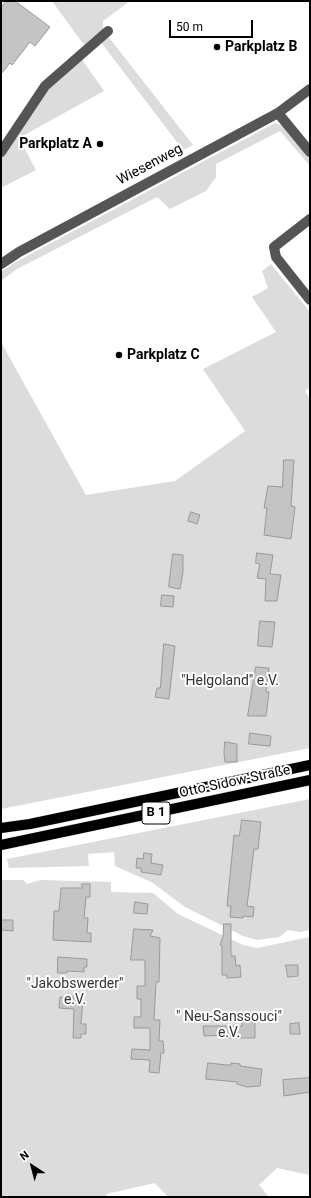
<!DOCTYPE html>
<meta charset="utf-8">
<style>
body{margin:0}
#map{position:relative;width:311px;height:1198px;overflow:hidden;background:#fff;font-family:Roboto,sans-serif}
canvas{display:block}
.frame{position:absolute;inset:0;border:2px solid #000;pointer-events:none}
.north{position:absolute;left:12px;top:1146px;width:40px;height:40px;-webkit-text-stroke:3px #fff;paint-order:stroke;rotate:324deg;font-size:11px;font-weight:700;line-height:16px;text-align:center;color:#000}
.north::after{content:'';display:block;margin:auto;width:14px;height:18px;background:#000;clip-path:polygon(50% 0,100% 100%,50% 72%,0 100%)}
.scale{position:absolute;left:169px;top:20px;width:84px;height:18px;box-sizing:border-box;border:2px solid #000;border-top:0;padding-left:5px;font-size:12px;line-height:14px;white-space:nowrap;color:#000;-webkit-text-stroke:3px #fff;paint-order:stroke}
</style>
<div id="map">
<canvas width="311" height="1198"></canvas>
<div class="frame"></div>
<div class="north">N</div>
<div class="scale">50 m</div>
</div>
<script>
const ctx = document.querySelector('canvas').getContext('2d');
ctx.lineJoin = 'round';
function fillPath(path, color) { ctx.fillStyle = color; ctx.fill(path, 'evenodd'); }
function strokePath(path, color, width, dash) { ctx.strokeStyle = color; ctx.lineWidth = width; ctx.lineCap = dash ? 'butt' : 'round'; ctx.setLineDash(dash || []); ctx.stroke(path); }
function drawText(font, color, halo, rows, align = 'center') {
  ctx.font = font + ' Roboto,sans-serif'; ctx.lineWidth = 4; ctx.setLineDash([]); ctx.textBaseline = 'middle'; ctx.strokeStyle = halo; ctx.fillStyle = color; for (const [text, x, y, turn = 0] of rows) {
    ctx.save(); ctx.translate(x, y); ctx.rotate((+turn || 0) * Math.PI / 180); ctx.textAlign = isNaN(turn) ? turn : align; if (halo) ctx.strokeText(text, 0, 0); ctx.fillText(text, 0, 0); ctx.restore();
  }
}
fillPath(new Path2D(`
 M52,1H130L103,21V30L84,45Z
 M107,35L193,145L183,150L100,41Z
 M81,58L104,91L19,138L36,170L1,188V158L14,136L47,88Z
 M275,123L286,127L310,157V166L280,131L216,164V177L206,191L170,209L157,197L17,269L1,281V272L14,263Z
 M271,264L310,312V387L305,391L310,399V748L1,809V342L86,495L175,481L245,431L203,369L276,332L252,297L268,288L262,271Z
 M310,799V930L300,932L288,930L279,937L257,940L243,936L185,907L153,883L115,866L114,852L88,854L89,866L9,868L7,859Z
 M1,880H23L27,884L40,880L111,882V892L153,893L178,914L243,945L257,948L310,937V1175L277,1168L259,1185L269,1197H168L155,1183L106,1194L108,1197H1Z`), '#dcdcdc');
const building = new Path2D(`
 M6,1H15L50,27L35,46L30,42L12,65L10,63L1,74V8Z
 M284,460H294L291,506L295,507L291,539L264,535L267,508H264L268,486L282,487Z
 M191,512L200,515L197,524L188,521Z
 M257,553L273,555L270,574L281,575L277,601H265L266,579L257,578L260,564L256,563Z
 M173,554L183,555V572L180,589L169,587Z
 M162,595L174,596L173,607L161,606Z
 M260,621L275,622L272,647L258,646Z
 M164,644L175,646L169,699L155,697L157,688H160Z
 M256,667L269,668L266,692H269L266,716H248Z
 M250,733L271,736L270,746L249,744Z
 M225,742L237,744V762H225L224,753Z
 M242,820L261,822L258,849H254L247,906L254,907L253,917L243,916V918L230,917L231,906H227L234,835L239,836Z
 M144,853L152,854L151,863L163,865L161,875L141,872V868H136L137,858L143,859Z
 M82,884H90V897H86L84,918H88L87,933H91V942L53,940L54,911H59L61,888H82Z
 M135,902L148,904L147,914L134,913Z
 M1,920H13V931L1,930Z
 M224,924H231V956H235L236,966L240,965L241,977L227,978V975H222V946L220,945L223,937Z
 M134,929L153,930L150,936L160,938L159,982H156L154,1020H160L159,1041H163L164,1053H161L159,1073L149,1072L150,1060L131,1059L132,1049L150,1050V1028H134V1017H141V999H137V986H145V960H131Z
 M58,957L87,959V967H84V972L67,971V973H58Z
 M286,965H298V976L288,977Z
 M73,996L83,997L81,1024H86V1034H81V1038H73L74,1009L59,1008L60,997L73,998Z
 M242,1022H255V1038H227V1035L204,1036L203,1026H242Z
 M299,1023L300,1034H290V1024Z
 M208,1063L227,1065H231V1063L240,1064V1066L262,1069L260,1086L247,1087L237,1084V1082L206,1079Z
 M310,1078V1092L284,1096L283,1080Z`);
fillPath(building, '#c4c4c4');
strokePath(building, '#999', 1);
const major = new Path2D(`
 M1,828L30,824L310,765
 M1,845L310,780`);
strokePath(major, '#dbdbdb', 11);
strokePath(new Path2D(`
 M278,113L310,152
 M1,152L45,86L108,31
 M310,219L274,247L276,257L310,300
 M1,264L19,252L278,113L310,89`), '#555', 10);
strokePath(major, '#000', 10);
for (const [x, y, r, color] of [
 [217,47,4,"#000"],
 [100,144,4,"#000"],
 [119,355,4,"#000"]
]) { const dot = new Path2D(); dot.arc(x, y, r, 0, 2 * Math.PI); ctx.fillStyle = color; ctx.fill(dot); strokePath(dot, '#fff', 1.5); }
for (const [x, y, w] of [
 [156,813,28]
]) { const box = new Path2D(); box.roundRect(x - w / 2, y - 11, w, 22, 3); ctx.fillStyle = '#fff'; ctx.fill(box); strokePath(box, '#000', 1); }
drawText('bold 13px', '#000', null, [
 ["B 1",156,813]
]);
drawText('bold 14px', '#000', '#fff', [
 ["Parkplatz B",225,47],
 ["Parkplatz A",92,144,"right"],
 ["Parkplatz C",127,355]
], 'left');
drawText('14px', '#000', '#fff', [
 ["Wiesenweg",150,165,-28],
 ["Otto-Sidow-Straße",235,782,-12]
]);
drawText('14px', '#333', '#fff', [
 ["\"Helgoland\" e.V.",230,681],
 ["\"Jakobswerder\"",75,984],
 ["e.V.",75,1000],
 ["\" Neu-Sanssouci\"",229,1017],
 ["e.V.",229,1033]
]);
</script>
